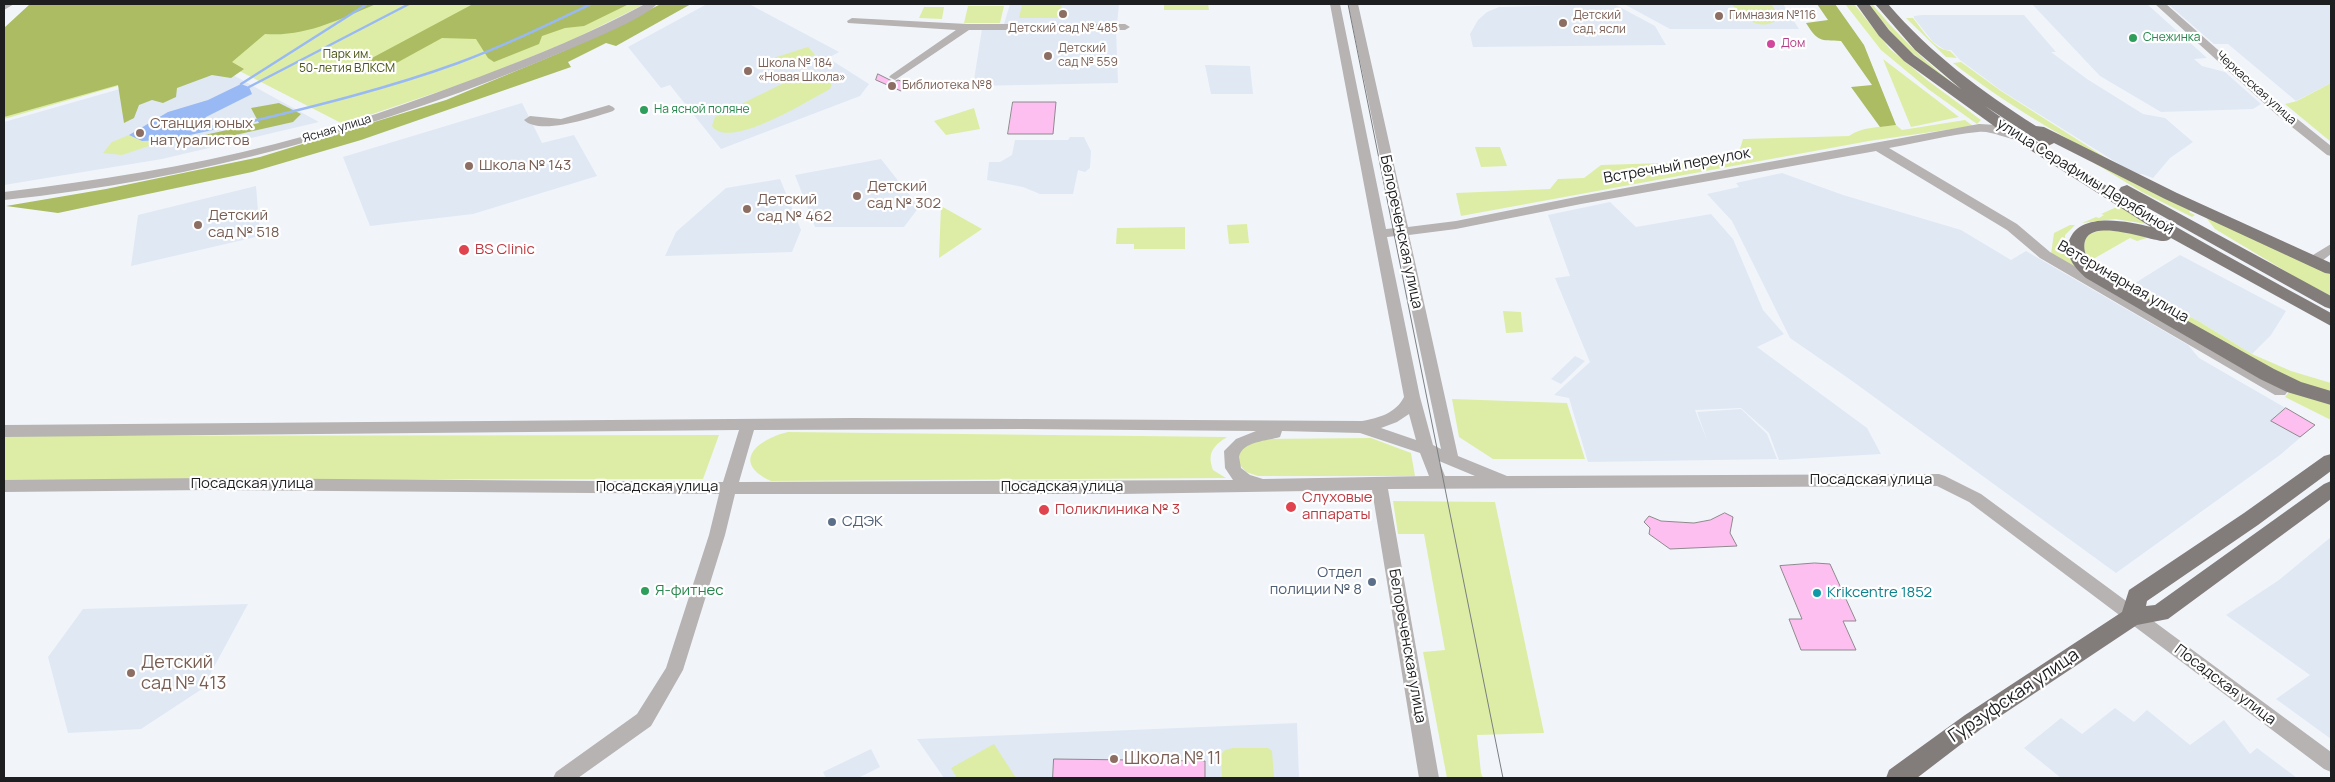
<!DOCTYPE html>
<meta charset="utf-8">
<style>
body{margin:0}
#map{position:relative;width:2335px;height:782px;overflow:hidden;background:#f1f5fa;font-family:Manrope,sans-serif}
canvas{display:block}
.frame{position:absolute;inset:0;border:5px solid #1d1e20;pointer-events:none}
</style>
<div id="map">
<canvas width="2335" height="782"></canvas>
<div class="frame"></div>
</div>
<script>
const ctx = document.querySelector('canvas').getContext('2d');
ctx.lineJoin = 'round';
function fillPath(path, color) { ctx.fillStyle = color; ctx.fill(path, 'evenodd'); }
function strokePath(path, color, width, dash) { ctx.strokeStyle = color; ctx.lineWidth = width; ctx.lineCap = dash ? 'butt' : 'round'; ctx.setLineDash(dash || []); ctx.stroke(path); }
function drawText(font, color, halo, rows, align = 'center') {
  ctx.font = font + ' Manrope,sans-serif'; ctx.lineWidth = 4.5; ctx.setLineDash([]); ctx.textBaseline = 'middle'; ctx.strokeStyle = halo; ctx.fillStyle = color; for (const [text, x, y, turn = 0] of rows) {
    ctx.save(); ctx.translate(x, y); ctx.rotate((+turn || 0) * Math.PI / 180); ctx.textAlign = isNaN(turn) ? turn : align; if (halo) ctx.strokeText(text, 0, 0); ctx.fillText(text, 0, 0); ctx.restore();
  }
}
fillPath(new Path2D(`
 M707,4H749L839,52L828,58L869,84L860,96L721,149L670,85L661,88L628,47Z
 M1010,4H1119L1117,24H1004Z
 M1614,4L1655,26L1666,45L1473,47L1470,34L1478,20L1487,12L1499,7Z
 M1624,4H1783L1799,29H1670Z
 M2032,4H2147L2207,58L2194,59L2202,66L2225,72L2261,104L2253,109L2161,112L2100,76Z
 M2168,4H2331V83L2296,101L2228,44H2214Z
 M1922,15H2024L2056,52H2051L2087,79L2143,114L2165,118L2193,142L2170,158L2153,178L2142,174H2135L2002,91L1960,60L1951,50H1945L1933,42L1914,18V16Z
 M982,29L1116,30L1118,83L973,86Z
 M211,63L319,122L162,159L4,185V122Z
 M1205,65L1250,66L1253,94H1211Z
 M522,103L542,143L574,135L597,176L473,214L370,226L343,157Z
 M1070,137H1084L1091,151L1090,168L1085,172L1078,170L1073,194H1040L1023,187L987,180L989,162H1000L1012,155L1015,140H1068Z
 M881,159L919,207L904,227H815L795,175Z
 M1782,173L1843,195L1961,230L2011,260L2026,251L2188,345L2199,358L2315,425L2280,455L2116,573L1848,378L1790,338L1732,221L1707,194L1739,187L1736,183Z
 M780,179L801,230L792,252L665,256L676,232L726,188Z
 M256,186L260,236L131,266L138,215Z
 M1610,202L1636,227L1711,214L1733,239L1763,310L1784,334L1757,347L1867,428L1881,454L1779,460L1769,433L1741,408L1695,410L1708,443L1697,412L1741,409L1767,434L1777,459L1588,462L1569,398L1554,395L1590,362L1555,278L1570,276L1548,215Z
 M2180,255L2286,311L2271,335L2252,354L2200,322L2132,285Z
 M1575,356L1585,361L1561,384L1551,379Z
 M2331,537V739L2276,699L2310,675L2226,615L2279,580Z
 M248,604L202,689L141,729L68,733L48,657L83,609Z
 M2115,708L2134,722L2147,710L2190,745L2224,720L2250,754L2257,748L2297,778H2061L2024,748L2061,718L2082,734Z
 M1297,723L1299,778H944L917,739Z
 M871,749L880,767L858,778H826L823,772Z`), '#e0e8f4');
fillPath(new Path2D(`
 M34,4H645L572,40L479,78L343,124L214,58L4,119V29Z
 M1026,4H1062L1059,18H1019L1022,5Z
 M1164,4H1208L1209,10H1164Z
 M1732,4H1771L1778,14V19C1762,33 1741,18 1732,4Z
 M1845,4H1854L1890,49L1927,80L1981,120L1977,124L1928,89L1881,50Z
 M1868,4H1872C1898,35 1926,63 1958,87C1922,65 1893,37 1868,4Z
 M968,6H1004L1000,23H964Z
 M924,7H944L942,19L919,18Z
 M1906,18H1913C1922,29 1934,50 1950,51L1957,58L1946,57Z
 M808,47L815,55L780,66L773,58Z
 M1883,59L1959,117L1911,127Z
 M1961,62L2001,91L2125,170C2063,137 2008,106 1953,63Z
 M809,73L828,77L832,83L830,89C809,100 729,151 712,126L715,117L802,74Z
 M2331,83V142L2285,104L2297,101Z
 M974,108L980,129L946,135L934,121Z
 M1965,120L1973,126L1869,141L1461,216L1456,193L1550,189L1558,179L1584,178L1601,165L1696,162L1707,160L1714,155L1739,152L1743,139L1849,136C1861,127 1880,127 1896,125L1902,130Z
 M129,135L142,141L167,140L122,155L103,153L112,142Z
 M1475,147H1500L1507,166L1481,167Z
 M2091,161L2191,209L2189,212L2195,215L2192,217L2142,192Z
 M2121,205L2147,224L2115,219L2082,223L2096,217L2099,218L2104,215L2101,214Z
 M941,206L982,229L939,258Z
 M2204,215L2331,272V296L2302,281L2215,229Z
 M1247,224L1249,243L1229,244L1227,225Z
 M2070,225H2075L2065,235V249L2074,264L2320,401L2331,403V420L2285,397L2289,392L2051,254L2054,233Z
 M1185,227V249H1134V244H1116L1117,228Z
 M2104,229L2137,234L2147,238L2137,241L2130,238L2095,258L2100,269L2200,322L2252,354L2291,371L2331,383V393C2275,379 2218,340 2168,312C2148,301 2100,279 2088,261C2083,254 2084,247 2085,239L2090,234Z
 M1503,311L1521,312L1523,332L1506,333Z
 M1452,399L1567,403L1585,459H1493L1459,437Z
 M788,432L1227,437C1213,446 1207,453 1213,470L1226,478L771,481C730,462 758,439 788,432Z
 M719,435L703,479L4,480V436Z
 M1371,438L1411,453L1415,476H1258L1246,472L1238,463L1239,451L1249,443L1259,439Z
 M1393,501L1495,502L1544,733L1477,735L1481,773L1483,778H1447L1423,652L1445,650L1424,534H1398Z
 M994,744L1016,778H957L951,768Z
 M1233,748H1268L1272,751L1274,778H1222L1221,754L1225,750Z`), '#ddeda5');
fillPath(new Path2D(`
 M30,4H376C340,19 306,37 265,34L232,62L244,69L231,78L212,75L177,88L176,97L163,103L152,100L139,105L134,118L124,123L118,85L4,117V28Z
 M473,4H629L584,26L565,28L542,36L539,44L494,62L488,58L476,39L442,38L391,66H357Z
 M661,4H691L616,46L606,43L568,62L571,67L361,140L252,172L58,213L6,206L106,189L260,157L446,100L564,51Z
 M1817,4H1835L1864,45L1896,125L1880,127L1851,87L1872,85L1841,41C1820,40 1818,42 1806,23L1828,20Z
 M279,103L301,114L293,122L182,147L191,138L259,123L251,108Z`), '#abbc62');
fillPath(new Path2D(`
 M241,84L249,87L252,94L206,117L200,126L245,123L167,140L142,141L129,135L168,112L208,100Z`), '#99b9f5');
strokePath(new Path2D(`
 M241,84L367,4
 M249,87L409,4
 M245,123C316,106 389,88 458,63C504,46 547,25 591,4`), '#99b9f5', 2.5);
const building = new Path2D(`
 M878,74L894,82L898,80L909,84L901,91L876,80Z
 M1013,102H1056L1053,134H1008Z
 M2286,408L2315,425L2300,437L2271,421Z
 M1725,513L1733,517L1730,533L1737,546L1670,549L1649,534L1650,528L1644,522L1649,516L1661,521L1694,523L1710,520Z
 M1815,563L1830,564L1856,621H1843L1856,650H1801L1789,619H1802L1780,566Z
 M1054,759L1205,761V778H1053Z`);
fillPath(building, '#fdbff0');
strokePath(building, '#8e898d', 1);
fillPath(new Path2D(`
 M4,4H14L4,10Z
 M645,4H657C644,19 581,44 560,53C382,128 196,180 4,200V192C95,181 186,167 275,144C345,126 412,102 479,77C536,55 592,33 645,4Z
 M1330,4H1340L1386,229L1395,228L1348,4H1358L1408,227L1456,221L1581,196L1979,124L1997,125L2019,133L2021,136L2019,139C2009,141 1992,130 1978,132C1948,135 1918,143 1889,148L2017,224L2050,252L2285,387L2288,391L2285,395H2275L2040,258L2007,230L1876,151L1581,204L1456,229L1409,235L1458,456L1507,476L1939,474L1945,476L1981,494L2331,752V772L2324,769L1969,502L1937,486L1388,489L1439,778H1419L1372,490L1120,494H735L725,535L683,670L651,726L578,778H553L556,772L637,714L666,668L709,535L719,494L208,490L4,492V480L208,478L723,482L739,430L4,437V425L853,418L1362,421C1379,418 1396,413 1404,397ZM1396,236L1441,449L1433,445L1420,397L1387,237ZM1409,414L1416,440L1381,428L1397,422ZM1022,429L1256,431L1236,439L1224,451L1225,468L1233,480L739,482L754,430ZM1282,431L1360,433L1420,453L1429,476L1263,479L1250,475L1241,468L1239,457C1242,441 1268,441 1280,437ZM1439,461L1475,476H1445Z
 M2155,4H2166L2285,109L2331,146V156L2327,155L2277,115Z
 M852,18L967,24H1125L1130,27L1125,30H969L895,80L889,77L891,75L956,30L848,23L847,21Z
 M609,105L613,107L615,109L613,111C594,117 540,136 524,120L530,116L561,119Z
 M2331,244V254L2318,264H2308L2306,261L2308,258Z`), '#b6b3b2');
fillPath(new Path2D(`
 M1856,4H1869L1889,30L1914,55L1961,89L1915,50L1875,4H1888C1931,54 1981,91 2036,126L2044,127L2177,193L2331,263V274L2325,273L2165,199L2054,143L2048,146L2043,144L1985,106C2094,184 2213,248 2331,313V326L2171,238C2169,240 2167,241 2164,241C2149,241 2077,211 2085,252C2087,262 2095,267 2102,273L2274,369L2301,382L2331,391V405L2287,392L2260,379L2086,278C2077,270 2066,258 2068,245C2075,210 2127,221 2151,227L2005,134L1904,61L1879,36Z
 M2127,185L2331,296V309L2325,307L2121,193L2119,190L2121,187Z
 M2331,454V471L2258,525L2147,601L2146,606L2155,605L2324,484L2331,481V499L2168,619L2137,625L1981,729L1917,778H1886L1889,770L1965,715L2122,612L2129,590L2244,513L2324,456Z`), '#827d7b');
strokePath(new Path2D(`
 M1348,4L1503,778`), '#7b7e81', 1);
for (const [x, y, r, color] of [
 [1063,14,5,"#8d6e63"],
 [1719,16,5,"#8d6e63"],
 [1563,23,5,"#8d6e63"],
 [2133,38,5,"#2e9e5b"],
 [1771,44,5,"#d1479c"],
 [1048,56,5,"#8d6e63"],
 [748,71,5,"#8d6e63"],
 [892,86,5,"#8d6e63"],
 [644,110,5,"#2e9e5b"],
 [140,133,5,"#8d6e63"],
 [469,166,5,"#8d6e63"],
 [857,196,5,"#8d6e63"],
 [747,209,5,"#8d6e63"],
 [198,225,5,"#8d6e63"],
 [464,250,6,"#e0444e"],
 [1291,507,6,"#e0444e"],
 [1044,510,6,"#e0444e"],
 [832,522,5,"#5c6f8a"],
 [1372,582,5,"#5c6f8a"],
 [645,591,5,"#2e9e5b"],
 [1817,593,5,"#0f9aa8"],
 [131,673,5,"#8d6e63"],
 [1114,759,5,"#8d6e63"]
]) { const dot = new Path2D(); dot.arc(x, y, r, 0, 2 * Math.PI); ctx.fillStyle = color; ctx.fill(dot); strokePath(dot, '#fff', 2); }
drawText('12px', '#785e54', '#fff', [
 ["Детский",1573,16],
 ["сад, ясли",1573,30],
 ["Гимназия №116",1729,16],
 ["Детский сад № 485",1063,29,"center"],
 ["Детский",1058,49],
 ["сад № 559",1058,63],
 ["Школа № 184",758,64],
 ["«Новая Школа»",758,78],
 ["Библиотека №8",902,86]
], 'left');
drawText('12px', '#27864d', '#fff', [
 ["Снежинка",2143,38],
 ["На ясной поляне",654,110]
], 'left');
drawText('12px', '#b23c85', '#fff', [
 ["Дом",1781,44]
], 'left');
drawText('12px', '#495412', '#fff', [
 ["Парк им.",347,55],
 ["50-летия ВЛКСМ",347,69]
]);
drawText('12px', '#1d1e20', '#fff', [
 ["Черкасская улица",2256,88,42],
 ["Ясная улица",337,129,-17]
]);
drawText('15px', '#785e54', '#fff', [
 ["Станция юных",150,124],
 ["натуралистов",150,141],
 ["Школа № 143",479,166],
 ["Детский",867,187],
 ["сад № 302",867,204],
 ["Детский",757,200],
 ["сад № 462",757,217],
 ["Детский",208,216],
 ["сад № 518",208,233]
], 'left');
drawText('15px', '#1d1e20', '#fff', [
 ["Встречный переулок",1677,166,-10],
 ["улица Серафимы Дерябиной",2085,177,32],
 ["Белореченская улица",1401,232,78],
 ["Ветеринарная улица",2123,282,30],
 ["Посадская улица",1871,480],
 ["Посадская улица",252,484],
 ["Посадская улица",657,487],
 ["Посадская улица",1062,487],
 ["Белореченская улица",1407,646,80],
 ["Посадская улица",2225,685,37]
]);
drawText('15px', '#be3a42', '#fff', [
 ["BS Clinic",475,250],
 ["Слуховые",1302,498],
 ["аппараты",1302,515],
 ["Поликлиника № 3",1055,510]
], 'left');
drawText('15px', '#4e5e75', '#fff', [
 ["СДЭК",842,522],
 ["Отдел",1362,573,"right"],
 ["полиции № 8",1362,590,"right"]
], 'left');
drawText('15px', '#27864d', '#fff', [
 ["Я-фитнес",655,591]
], 'left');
drawText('15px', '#0d838f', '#fff', [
 ["Krikcentre 1852",1827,593]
], 'left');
drawText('18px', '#785e54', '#fff', [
 ["Детский",141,663],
 ["сад № 413",141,684],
 ["Школа № 11",1124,759]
], 'left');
drawText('18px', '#1d1e20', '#fff', [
 ["Гурзуфская улица",2014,696,-34]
]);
</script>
